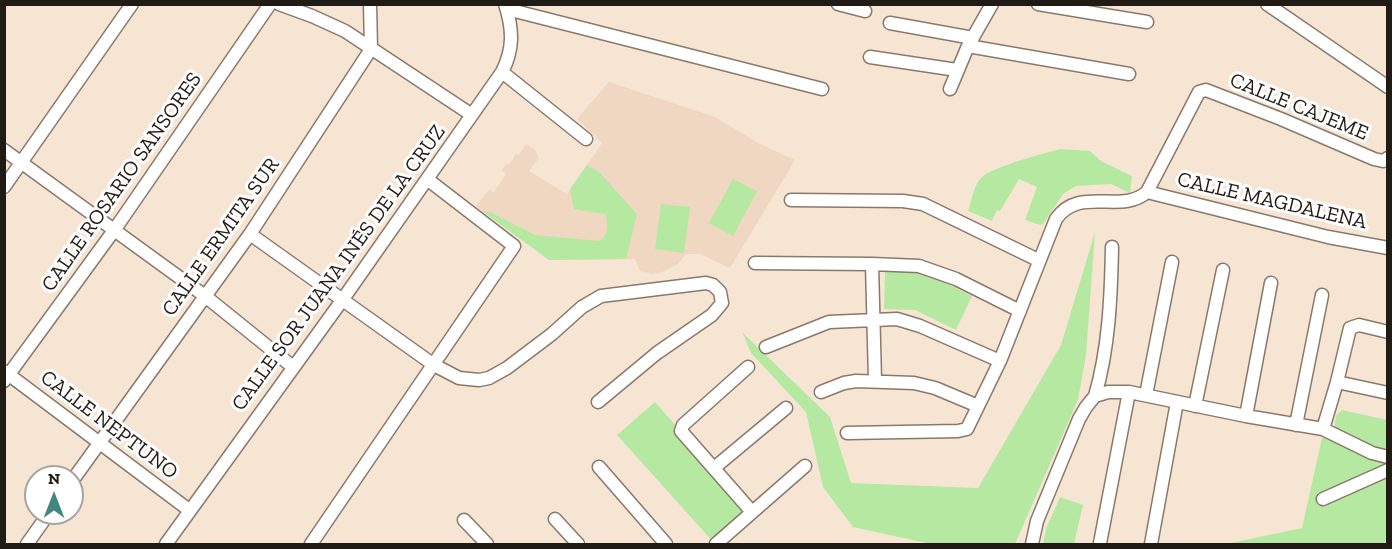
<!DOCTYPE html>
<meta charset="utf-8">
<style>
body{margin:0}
#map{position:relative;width:1392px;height:549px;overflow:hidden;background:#f7e5d4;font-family:"Zilla Slab",serif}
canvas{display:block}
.frame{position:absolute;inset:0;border:6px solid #211b15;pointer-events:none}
.north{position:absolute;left:24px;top:465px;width:60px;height:60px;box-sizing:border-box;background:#fff;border:2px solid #a6a4a1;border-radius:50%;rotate:0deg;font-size:16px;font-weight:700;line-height:24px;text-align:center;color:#211b15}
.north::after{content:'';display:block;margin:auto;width:21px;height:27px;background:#42877d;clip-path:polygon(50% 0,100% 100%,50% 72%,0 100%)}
</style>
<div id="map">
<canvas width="1392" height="549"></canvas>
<div class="frame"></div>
<div class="north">N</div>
</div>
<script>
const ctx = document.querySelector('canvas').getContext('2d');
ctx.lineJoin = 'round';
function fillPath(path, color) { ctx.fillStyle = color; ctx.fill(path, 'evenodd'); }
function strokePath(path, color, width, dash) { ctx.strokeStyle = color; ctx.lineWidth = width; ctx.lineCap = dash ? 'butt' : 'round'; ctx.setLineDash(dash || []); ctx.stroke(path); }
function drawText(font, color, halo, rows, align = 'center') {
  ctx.font = font + ' "Zilla Slab",serif'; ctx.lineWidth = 6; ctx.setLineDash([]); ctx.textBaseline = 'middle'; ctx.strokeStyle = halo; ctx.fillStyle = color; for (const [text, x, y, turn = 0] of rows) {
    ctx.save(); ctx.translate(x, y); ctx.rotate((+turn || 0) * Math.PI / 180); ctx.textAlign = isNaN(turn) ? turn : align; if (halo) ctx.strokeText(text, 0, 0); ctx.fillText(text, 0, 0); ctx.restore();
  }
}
fillPath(new Path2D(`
 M609,82L715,117L758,143L795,160L730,268L700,254H686L678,264L660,273L653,274L640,271L635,259L549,260L476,206L489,190L494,192L506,174L501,170L507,164L509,165L516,154L519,155L526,144L535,150L539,158L529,171L567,194L602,143L577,119Z`), '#efd7c1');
fillPath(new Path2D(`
 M1061,149L1090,151L1101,161L1132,176L1130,193L1111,184L1076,186L1063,194L1043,224L1040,225L1025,220L1037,187L1019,179L1000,211L997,210L992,221L968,211C972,200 973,186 982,177C991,168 1046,152 1061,149Z
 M587,165L599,172L637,214L626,259L549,260L482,211L492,213L535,235L600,241C609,234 609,224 605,214L574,209L570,189Z
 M733,179L757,191L733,236L709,223Z
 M661,204L690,207L684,253L655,249Z
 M1095,232L1086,355L1078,400L1015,544H931L853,527L823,487L806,412L751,353L742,332L830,417L851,483L978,488L1061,345Z
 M885,272H919L932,276L972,296L956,330L915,310L884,309Z
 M655,402L752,512L715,544L617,435Z
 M1342,410L1387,420V544H1226L1302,528L1322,438H1333L1336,416Z
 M1060,497L1083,505L1074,544H1043L1046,529Z`), '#b5e9a2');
const minor = new Path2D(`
 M279,4L312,16L345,31L472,115
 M838,4L865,11
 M1038,4L1147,22
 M1267,4L1388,87
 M507,9L822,89
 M890,23L973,38
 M968,46L1129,74
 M870,57L957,70
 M502,72L586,139
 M950,89L968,46L992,4
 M4,150L205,296L293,367
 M4,187L132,4
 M1147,192L1328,237L1388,248
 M791,200L903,201L923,204L1038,260
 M250,234L434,365L459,378L479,380L489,378L507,368L552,334L582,307L601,296L706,283L713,285L720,292L722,303L712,315L657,353L598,402
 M755,263L872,264L919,266L956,279L1020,311
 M872,264L875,381
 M1388,332L1359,325L1350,328L1337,382L1388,393
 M766,347L829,322L897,319L920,326L1000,361
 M748,367L683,425L681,431L752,512
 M4,371L189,510
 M4,381L115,229L270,4
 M821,392L844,383L856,381L914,383L935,388L978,406
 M1146,395L1172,262
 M1095,396C1109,348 1111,297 1112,247
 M1195,406L1223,270
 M1246,416L1271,283
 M1296,425L1322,295
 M1323,429L1372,453L1388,457
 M847,433L958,431L967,429L1000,361L1056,219C1080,185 1121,215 1147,192L1199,92L1206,90L1281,119L1374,159L1383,161L1388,158
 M599,467L666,544
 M714,468L786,408
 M72,481L250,234L371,49L370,4
 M1323,499L1388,470
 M555,519L578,544
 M464,520L487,544
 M1100,543L1129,392
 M27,544L49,513
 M166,544L343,299L502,72C514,49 513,29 505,4
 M311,544L514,246L427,179
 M716,544L805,466
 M1032,544L1037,521L1079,419L1086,407L1095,396L1108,392H1129L1246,416L1323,429L1337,382
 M1151,544L1177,402`);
strokePath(minor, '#89796a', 15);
strokePath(minor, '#fff', 12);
drawText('21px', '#211b15', '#fff', [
 ["CALLE CAJEME",1299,107,22],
 ["CALLE ROSARIO SANSORES",122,182,-55],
 ["CALLE MAGDALENA",1272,201,13],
 ["CALLE ERMITA SUR",221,237,-55],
 ["CALLE SOR JUANA INÉS DE LA CRUZ",339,268,-54],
 ["CALLE NEPTUNO",109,425,37]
]);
</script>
